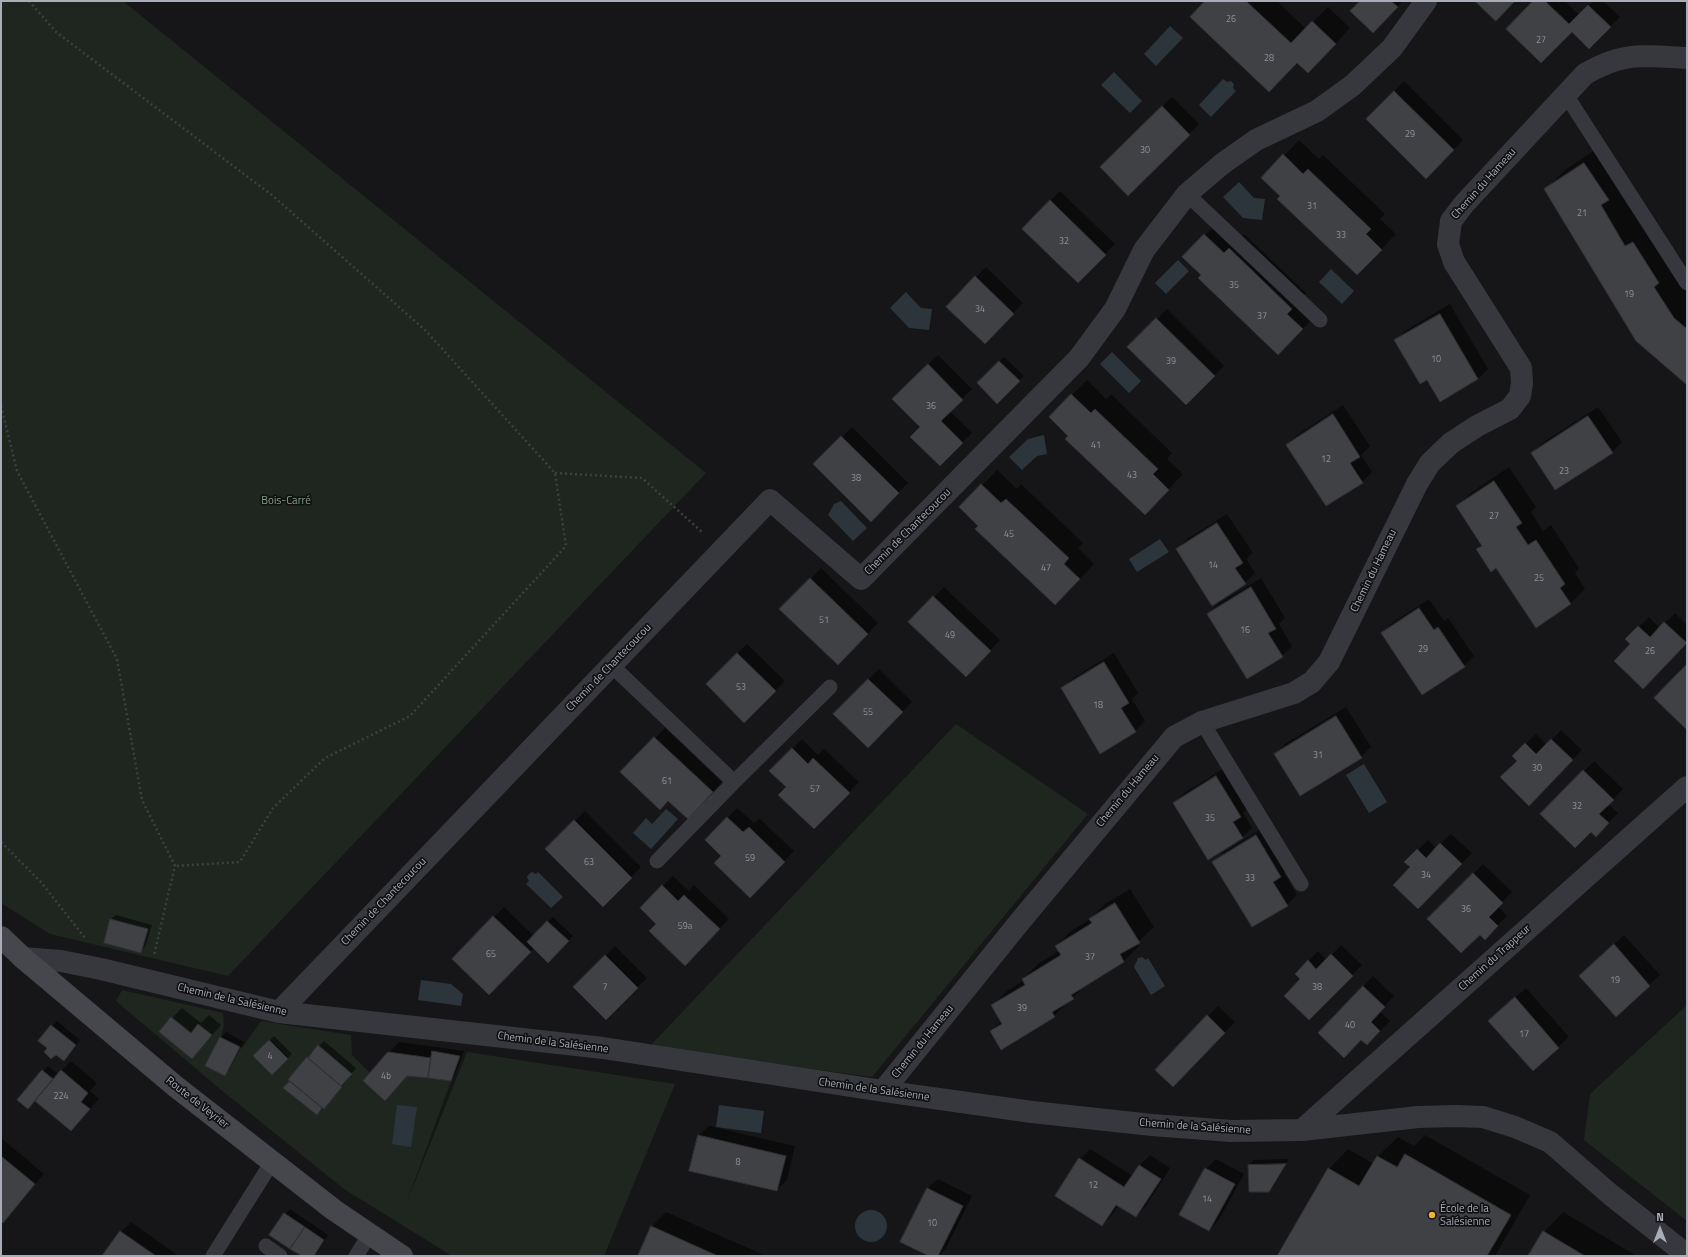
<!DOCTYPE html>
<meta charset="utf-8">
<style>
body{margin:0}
#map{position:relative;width:1688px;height:1257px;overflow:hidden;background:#161618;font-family:"Titillium Web",sans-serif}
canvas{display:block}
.frame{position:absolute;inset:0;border:2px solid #a8adb8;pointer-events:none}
.north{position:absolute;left:1640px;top:1209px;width:40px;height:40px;-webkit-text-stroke:3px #111113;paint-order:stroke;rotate:0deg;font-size:11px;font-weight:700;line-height:16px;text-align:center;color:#a8adb8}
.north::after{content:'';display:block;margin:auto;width:14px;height:18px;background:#a8adb8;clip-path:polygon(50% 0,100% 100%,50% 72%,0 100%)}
</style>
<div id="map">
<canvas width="1688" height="1257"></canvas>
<div class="frame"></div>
<div class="north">N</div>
</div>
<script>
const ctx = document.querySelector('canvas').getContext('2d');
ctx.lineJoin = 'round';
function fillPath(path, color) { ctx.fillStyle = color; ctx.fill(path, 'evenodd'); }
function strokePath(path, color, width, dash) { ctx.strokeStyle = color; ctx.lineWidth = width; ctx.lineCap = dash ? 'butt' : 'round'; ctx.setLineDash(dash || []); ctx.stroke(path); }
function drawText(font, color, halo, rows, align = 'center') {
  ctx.font = font + ' "Titillium Web",sans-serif'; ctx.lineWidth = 3.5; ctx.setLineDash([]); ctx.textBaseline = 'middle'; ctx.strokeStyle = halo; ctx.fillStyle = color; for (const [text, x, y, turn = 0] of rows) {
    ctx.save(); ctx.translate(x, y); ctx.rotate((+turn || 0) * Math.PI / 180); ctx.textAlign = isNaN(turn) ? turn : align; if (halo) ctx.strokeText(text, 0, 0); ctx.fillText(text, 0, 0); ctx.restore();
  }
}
fillPath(new Path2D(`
 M1,1H123L706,473L228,976L50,934L1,903Z
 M956,724L1088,814L872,1077L649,1047Z
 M122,990L223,1013L224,1026L221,1037L242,1048L261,1021L351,1035L352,1055L370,1073L363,1081L385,1101L407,1076L451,1081L406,1204L467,1052L675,1084L604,1256H452L344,1189L220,1089L116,1001Z
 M1687,1005V1221L1584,1140L1590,1094Z`), '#1e261f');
fillPath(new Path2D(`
 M1170,26L1183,38L1156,66L1144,54Z
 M1114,72L1142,101L1130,113L1101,85Z
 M1223,79L1227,82L1231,81L1234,84L1233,88L1236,91L1211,117L1199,105Z
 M1239,182L1254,198L1265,199L1262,220L1243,218L1223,197Z
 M1178,260L1189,271L1166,294L1155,283Z
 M1331,269L1354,291L1342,304L1319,282Z
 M906,292L921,308L932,309L929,330L909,328L890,308Z
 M1112,352L1141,381L1129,393L1100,364Z
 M1044,435L1047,454L1037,456L1022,470L1009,457L1028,439Z
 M841,501L867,528L853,541L828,515L834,504Z
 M1160,539L1169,552L1137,572L1129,559Z
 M1364,764L1387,802L1369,813L1346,775Z
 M666,809L678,819L651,849L633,833L646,818L652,824Z
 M532,872L536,874L538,872L563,897L551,908L526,884L529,881L527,877L529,874Z
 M1142,957L1146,960L1148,958L1165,986L1151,995L1134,967L1138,958Z
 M421,980L451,984L463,994L461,1006L418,1000Z
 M397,1105L417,1107L411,1147L392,1144Z
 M719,1105L764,1111L761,1133L716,1127Z
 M855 1226a16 16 0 1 1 32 0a16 16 0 1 1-32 0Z`), '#2c353c');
fillPath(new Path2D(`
 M1207,1H1277L1306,29L1328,7L1350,28L1323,57L1297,62L1269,91Z
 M1361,1H1403L1373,32Z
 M1534,1H1565L1579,15L1593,1H1603L1620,17L1589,48L1572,31Z
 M1404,81L1463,140L1426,177L1367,119Z
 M1172,97L1199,124L1128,194L1101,167Z
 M1299,140L1319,159L1323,155L1385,214L1380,219L1396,234L1372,259L1282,196L1263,178Z
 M1604,144L1687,289V384L1545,190L1565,170Z
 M1060,191L1115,244L1078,282L1023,229Z
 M1220,220L1240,239L1244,234L1306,293L1301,299L1317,314L1293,339L1203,275L1184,257Z
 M986,267L1023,303L985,342L976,277Z
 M1450,304L1488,369L1478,379H1427L1395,340L1405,331Z
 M1167,309L1224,366L1186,404L1129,347Z
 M938,355L972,389L950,411L972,433L940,465L922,427L894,399Z
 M1004,357L1024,376L997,402L978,383Z
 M1087,380L1106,399L1111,394L1172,453L1167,459L1183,474L1159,499L1069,436L1072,395Z
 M1343,405L1370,446L1361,455L1372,472L1362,482L1288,445L1297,435Z
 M1598,407L1622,442L1612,452L1532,453L1542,443Z
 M852,427L908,483L871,520L815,464Z
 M1509,467L1536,507L1531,512L1543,531L1551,525L1579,568L1575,573L1585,589L1570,604L1496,567L1478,550L1482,545L1457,507L1472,492Z
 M997,470L1017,489L1021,484L1083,543L1078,548L1094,564L1070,589L961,507Z
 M1227,514L1253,553L1246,559L1255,573L1245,583L1177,549L1187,539Z
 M821,568L878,623L838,664L781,609Z
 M1261,578L1285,618L1279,624L1292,646L1282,656L1208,614L1218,604Z
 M944,587L1000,640L976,666L910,622Z
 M1429,599L1444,621L1448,618L1474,656L1464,666L1382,633L1392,623Z
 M1675,613L1687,625V642L1643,687L1631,644L1627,639L1649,617L1660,628Z
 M747,644L785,681L744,721L707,684Z
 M1114,653L1138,693L1132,699L1145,721L1135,731L1101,752L1062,689L1072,679Z
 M879,669L912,702L868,747L834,714Z
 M1346,707L1371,747L1361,757L1275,754L1285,744Z
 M665,728L722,782L698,808L668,799L622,772Z
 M1561,730L1582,750L1529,804L1518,761L1513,756L1536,734L1547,745Z
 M802,739L818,755L824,749L859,782L814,828L787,787L771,771Z
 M1594,761L1623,789L1608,804L1618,813L1596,835L1591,830L1542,814Z
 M1226,767L1250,806L1243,813L1252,828L1242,837L1174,803L1184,793Z
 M737,808L754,823L759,818L794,851L750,896L722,856L706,840Z
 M585,811L641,867L603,906L547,849Z
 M1266,826L1290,866L1284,873L1297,895L1287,905L1214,862L1224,852Z
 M1451,834L1472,853L1418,908L1411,867L1406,862L1428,840L1436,848Z
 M1483,864L1512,892L1498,906L1507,916L1485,938L1480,933L1429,919Z
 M673,876L689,891L694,885L729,919L694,955L641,908Z
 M1130,889L1154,927L1137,943L1139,946L1124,961L1088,983L1054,1016L991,1031L1001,1021L992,1006L1007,991L1024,980L1023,979L1038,964L1059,951L1056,946L1071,931L1090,919L1105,904Z
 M504,907L534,936L553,917L573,936L548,961L534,948L489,994L453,959Z
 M116,915L152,925L145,947L140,952L111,919Z
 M1624,935L1660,975L1616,1015L1591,966Z
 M1341,945L1362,965L1309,1019L1302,979L1296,974L1318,951L1327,960Z
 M615,946L647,978L606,1019L574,987Z
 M1373,976L1394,996L1380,1011L1390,1021L1377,1034L1362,1038L1319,1033Z
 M1526,988L1569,1037L1533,1069L1500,1011Z
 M1218,1006L1235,1022L1183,1076L1208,1016Z
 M182,1008L201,1023L209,1015L221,1025L192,1058L172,1018Z
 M57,1021L80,1040L64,1060L39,1041Z
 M226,1032L244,1042L229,1070L224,1075L206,1065L221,1037Z
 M274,1036L292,1054L272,1073L254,1056Z
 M324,1041L356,1068L333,1098L317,1114L291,1081L307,1058Z
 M399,1042L437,1047L464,1051L455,1075L451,1080L408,1075L385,1099L389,1053Z
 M71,1061L97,1083L90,1091L99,1099L71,1130L35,1100H18L48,1066L58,1074Z
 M709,1126L795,1146L787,1180L777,1190L699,1135Z
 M1425,1135L1530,1195L1495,1256H1280L1329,1169L1348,1149L1374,1164L1378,1156L1398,1137L1414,1146Z
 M1,1138L44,1174L3,1222L1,1220Z
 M1090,1149L1133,1176L1140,1165L1150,1155L1170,1168L1146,1206L1136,1216L1119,1205L1112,1215L1102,1225L1080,1159Z
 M1216,1159L1244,1174L1219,1220L1209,1230L1206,1169Z
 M1289,1159L1274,1186L1269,1191L1249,1165L1254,1160Z
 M938,1179L972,1196L946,1248L939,1256H931L928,1188Z
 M290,1209L328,1235L315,1256H304L285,1214Z
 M666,1212L764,1255L639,1256L651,1227Z
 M1563,1212L1637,1256H1529L1544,1232Z
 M131,1222L176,1254L174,1256H104L121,1232Z`), '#0007');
const building = new Path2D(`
 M1205,1H1246L1291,43L1312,21L1336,44L1308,73L1297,63L1269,92L1190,17Z
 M1360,1H1391L1398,7L1373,33L1350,11Z
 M1475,1H1515L1496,21Z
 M1533,1H1545L1569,24L1588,5L1611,27L1589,49L1572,32L1541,63L1506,29Z
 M1394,91L1454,150L1426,179L1366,119Z
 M1162,106L1190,135L1128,196L1100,167Z
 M1283,154L1303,174L1308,169L1371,229L1366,234L1382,250L1357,275L1277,199L1280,196L1261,178Z
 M1584,163L1609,200L1601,205L1625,246L1633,242L1659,283L1654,287L1674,318L1687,329V385L1636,341L1544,189Z
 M1050,200L1106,255L1078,283L1022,229Z
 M1204,234L1224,253L1229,248L1292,309L1287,314L1303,329L1278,355L1198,278L1201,275L1182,257Z
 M975,276L1014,314L985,344L946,307Z
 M1440,314L1478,379L1440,402L1427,380L1420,384L1394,340Z
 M1156,318L1215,376L1186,405L1127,347Z
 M999,361L1020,381L997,404L977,383Z
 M928,364L963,400L941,421L963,443L940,466L910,437L920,427L892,399Z
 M1071,394L1091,413L1095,409L1158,469L1153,474L1169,490L1145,515L1065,439L1068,436L1049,417Z
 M1333,414L1360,457L1350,463L1363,483L1326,506L1286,445Z
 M1588,416L1613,453L1555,490L1531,453Z
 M841,436L899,493L871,522L813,464Z
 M1494,481L1522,523L1516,527L1528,545L1536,540L1565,584L1560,588L1571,604L1536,628L1496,568L1491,572L1476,549L1482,546L1456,506Z
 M981,484L1001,503L1006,499L1069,558L1064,564L1080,579L1055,605L975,529L978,526L959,507Z
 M1217,523L1243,563L1235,568L1246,584L1212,606L1176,549Z
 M810,578L868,634L838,665L779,609Z
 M1251,587L1276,629L1268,633L1283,657L1247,679L1207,614Z
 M933,596L991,651L966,677L908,622Z
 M1419,608L1434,630L1438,627L1465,667L1422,695L1381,633Z
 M1664,622L1687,643L1643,689L1614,661L1630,644L1625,639L1638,626L1650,637Z
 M737,653L776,691L744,723L706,684Z
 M1104,662L1129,703L1121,708L1136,732L1100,754L1061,688Z
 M1687,664V730L1654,698Z
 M868,679L903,712L868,748L833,714Z
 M1336,716L1362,758L1300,796L1274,754Z
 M654,737L713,792L688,819L668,801L660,810L620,772Z
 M1551,739L1573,760L1529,806L1500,777L1517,761L1512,756L1525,743L1536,754Z
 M792,748L808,764L813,758L850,793L814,829L778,795L786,787L769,771Z
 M1583,770L1614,800L1599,814L1609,823L1596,837L1591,832L1575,848L1540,814Z
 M1216,776L1241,817L1233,822L1243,838L1208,860L1173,803Z
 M727,817L743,832L749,827L785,862L750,898L714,863L721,856L705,840Z
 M574,820L632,878L603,907L545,849Z
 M1256,835L1281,877L1273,882L1288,906L1252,927L1212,862Z
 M1440,843L1462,864L1418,909L1393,885L1410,867L1404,862L1417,849L1426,858Z
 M1473,873L1503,903L1489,917L1498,926L1485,940L1480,935L1461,953L1427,919Z
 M662,885L678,901L684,895L720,929L685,966L649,931L656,924L640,908Z
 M1115,903L1140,943L1120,954L1124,962L1071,995L1074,999L1052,1012L1055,1017L1001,1050L990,1031L1002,1024L991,1005L1025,985L1022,979L1061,955L1055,946L1092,923L1089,919Z
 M493,916L531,952L489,995L452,959Z
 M110,919L148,929L141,953L104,943Z
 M547,921L569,941L548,963L527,942Z
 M1614,944L1650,986L1616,1017L1579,976Z
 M1331,954L1353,976L1309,1020L1284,996L1300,979L1295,974L1308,960L1316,969Z
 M605,955L638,988L606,1020L573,987Z
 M1363,986L1385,1007L1371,1022L1380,1031L1367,1045L1361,1040L1344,1058L1318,1033Z
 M1515,997L1559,1048L1533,1071L1488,1021Z
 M1207,1015L1225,1033L1173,1087L1155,1070Z
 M171,1017L191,1033L198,1024L212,1035L192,1059L159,1032Z
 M51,1025L76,1045L64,1061L56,1055L51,1059L44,1052L47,1048L38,1041Z
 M220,1037L240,1047L225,1076L205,1066Z
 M269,1040L288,1059L272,1075L253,1056Z
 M318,1045L352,1074L341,1086L308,1058Z
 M432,1051L460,1056L451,1081L428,1078Z
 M388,1052L431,1058L428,1078L407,1076L385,1101L363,1081Z
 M307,1057L342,1087L324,1109L288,1080Z
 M42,1070L53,1079L28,1109L17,1100Z
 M61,1070L88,1093L81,1102L90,1109L71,1131L35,1101Z
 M290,1081L322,1108L317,1115L283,1088Z
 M698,1135L786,1156L777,1191L689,1171Z
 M1405,1154L1511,1215L1487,1256H1277L1328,1168L1359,1186L1377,1156L1397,1167Z
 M1,1156L35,1184L3,1223L1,1221Z
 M1079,1158L1124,1187L1139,1165L1161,1179L1136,1217L1116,1205L1102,1226L1055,1196Z
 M1286,1164L1269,1192H1249L1248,1165Z
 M1205,1168L1235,1184L1209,1231L1179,1215Z
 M927,1188L963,1206L938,1256H929L900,1242Z
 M284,1213L305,1227L290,1249L269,1235Z
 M651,1226L718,1256H638Z
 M305,1227L324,1240L314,1256H302L290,1249Z
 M120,1231L156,1256H102Z
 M1543,1231L1585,1256H1528Z`);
fillPath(building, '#404145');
strokePath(building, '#303034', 1);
strokePath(new Path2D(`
 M29,1L56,32L273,196L425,330L555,473L566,546L410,716L325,758L273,808L240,862L175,866
 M1,406L17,471L117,659L142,800L175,866L154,955
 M555,473L642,478L702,532
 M1,842L40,881L85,938`), '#3d3f44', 2.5, [2, 3]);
strokePath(new Path2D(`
 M1566,95L1687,283
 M1187,194L1320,320
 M611,665L734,782L657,861
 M1202,722L1301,884
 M734,782L830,687
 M266,1246L280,1256
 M213,1256L272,1162
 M356,1256L370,1234`), '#37383d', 15);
strokePath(new Path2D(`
 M23,958L61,961L101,969L279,1012L603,1048L883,1091L1032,1112L1152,1125L1231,1131L1302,1130L1418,1117L1456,1116L1483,1117L1515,1127L1550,1142L1611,1195L1687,1255
 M279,1012L770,500L861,579L1079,358L1115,309L1144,250L1187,194L1222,164L1256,140L1317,111L1353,85L1392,48L1426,1
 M883,1091L1022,919L1174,737L1202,722L1294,693L1312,682L1329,662L1417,484L1430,463L1451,443L1477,426L1510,409L1520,396L1522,383L1521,368L1454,262L1448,244L1451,221L1464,204L1585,74C1624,51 1644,56 1687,58
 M1302,1130L1687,787`), '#37383d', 22);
strokePath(new Path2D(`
 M1,937L23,958L175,1086L334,1210L402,1256`), '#45474d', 22);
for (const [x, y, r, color] of [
 [1432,1215,4,"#f2b134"]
]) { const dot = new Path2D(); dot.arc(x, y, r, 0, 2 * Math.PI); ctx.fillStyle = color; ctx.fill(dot); strokePath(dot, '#111113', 1.5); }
drawText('9px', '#8e929b', null, [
 ["26",1231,20],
 ["27",1541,41],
 ["28",1269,59],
 ["29",1410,135],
 ["30",1145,151],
 ["31",1312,207],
 ["21",1582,214],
 ["33",1341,236],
 ["32",1064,242],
 ["35",1234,286],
 ["19",1629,295],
 ["34",980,310],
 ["37",1262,317],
 ["10",1436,360],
 ["39",1171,362],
 ["36",931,407],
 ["41",1096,446],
 ["12",1326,460],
 ["23",1564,472],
 ["43",1132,476],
 ["38",856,479],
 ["27",1494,517],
 ["45",1009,535],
 ["14",1213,566],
 ["47",1046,569],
 ["25",1539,579],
 ["51",824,621],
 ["16",1245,631],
 ["49",950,636],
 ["29",1423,650],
 ["26",1650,652],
 ["53",741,688],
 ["18",1098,706],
 ["55",868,713],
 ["31",1318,756],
 ["30",1537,769],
 ["61",667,782],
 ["57",815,790],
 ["32",1577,807],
 ["35",1210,819],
 ["59",750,859],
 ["63",589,863],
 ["34",1426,876],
 ["33",1250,879],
 ["36",1466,910],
 ["59a",685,927],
 ["65",491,955],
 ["37",1090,958],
 ["19",1615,981],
 ["7",605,988],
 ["38",1317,988],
 ["39",1022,1009],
 ["40",1350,1026],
 ["17",1524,1035],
 ["4",270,1057],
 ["4b",386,1077],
 ["224",61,1097],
 ["8",738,1163],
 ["12",1093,1186],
 ["14",1207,1200],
 ["10",932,1224]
]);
drawText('11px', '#a8adb8', '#111113', [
 ["Chemin du Hameau",1484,184,-48],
 ["Chemin de Chantecoucou",908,532,-45],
 ["Chemin du Hameau",1374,571,-64],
 ["Chemin de Chantecoucou",609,668,-46],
 ["Chemin du Hameau",1128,791,-50],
 ["Chemin de Chantecoucou",384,902,-46],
 ["Chemin du Trappeur",1495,958,-42],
 ["Chemin de la Salésienne",232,1000,13],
 ["Chemin du Hameau",923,1042,-51],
 ["Chemin de la Salésienne",553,1043,7],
 ["Chemin de la Salésienne",874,1090,8],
 ["Route de Veyrier",197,1103,38],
 ["Chemin de la Salésienne",1195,1127,4]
]);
drawText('11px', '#7fa381', '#111113', [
 ["Bois-Carré",286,501]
]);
drawText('11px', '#a8adb8', '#111113', [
 ["École de la",1440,1209],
 ["Salésienne",1440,1222]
], 'left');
</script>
